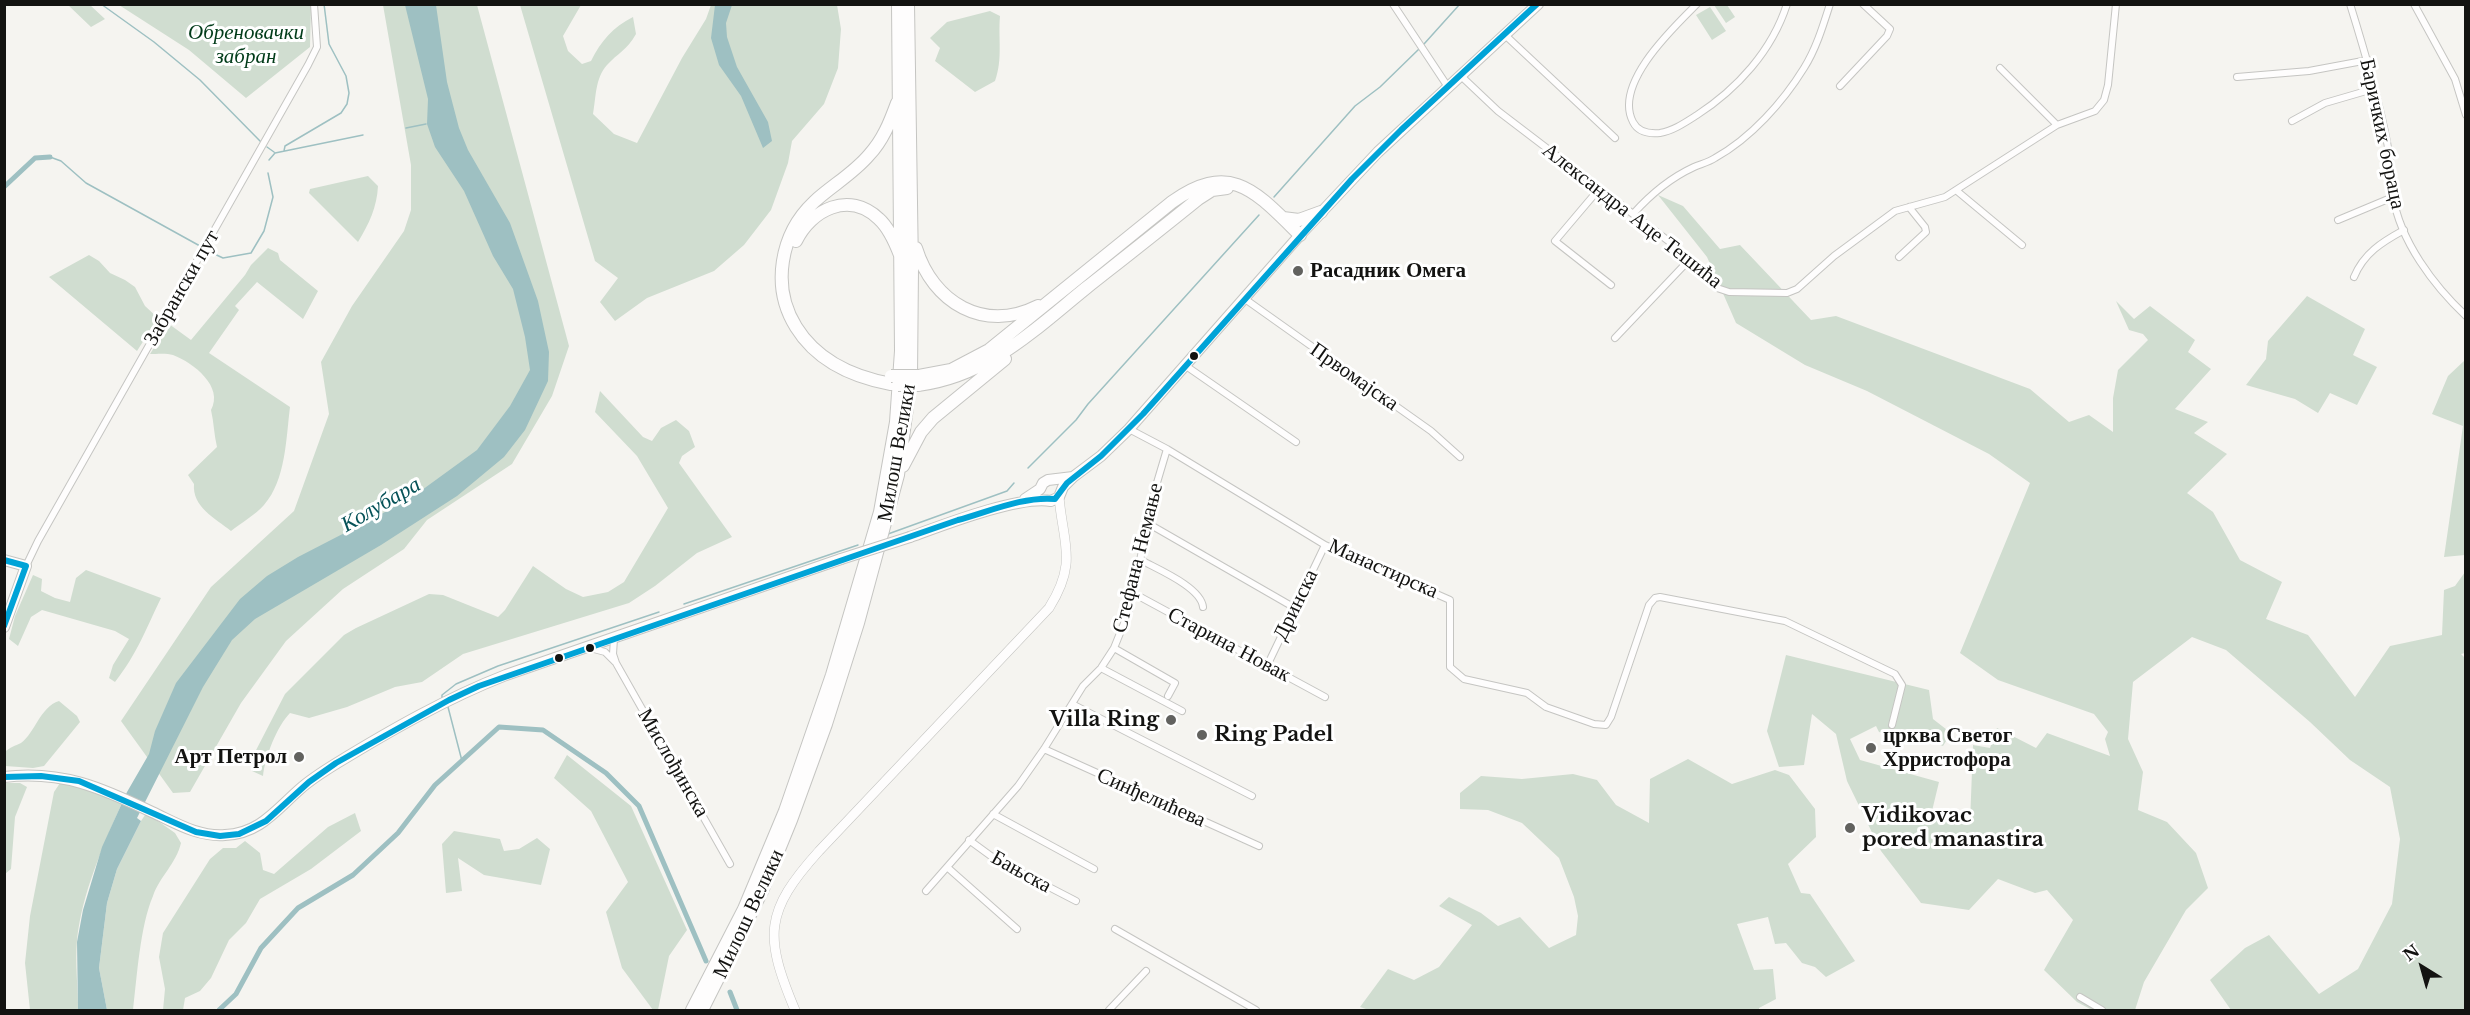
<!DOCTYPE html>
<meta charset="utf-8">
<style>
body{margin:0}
#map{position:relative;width:2470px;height:1015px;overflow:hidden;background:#f5f4f0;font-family:"Libre Baskerville",serif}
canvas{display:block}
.frame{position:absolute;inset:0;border:6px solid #131311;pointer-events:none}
.north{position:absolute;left:2392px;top:937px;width:60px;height:60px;-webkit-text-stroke:4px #fff;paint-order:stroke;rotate:323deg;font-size:16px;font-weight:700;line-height:24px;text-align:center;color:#131311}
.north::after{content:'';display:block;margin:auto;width:21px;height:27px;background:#131311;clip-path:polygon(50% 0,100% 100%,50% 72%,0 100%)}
</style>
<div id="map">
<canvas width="2470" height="1015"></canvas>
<div class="frame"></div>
<div class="north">N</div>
</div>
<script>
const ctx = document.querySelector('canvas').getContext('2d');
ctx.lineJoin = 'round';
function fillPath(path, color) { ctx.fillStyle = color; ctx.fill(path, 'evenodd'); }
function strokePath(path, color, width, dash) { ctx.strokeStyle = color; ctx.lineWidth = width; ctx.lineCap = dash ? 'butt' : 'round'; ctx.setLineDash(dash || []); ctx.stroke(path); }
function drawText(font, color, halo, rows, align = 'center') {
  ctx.font = font + ' "Libre Baskerville",serif'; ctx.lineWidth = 6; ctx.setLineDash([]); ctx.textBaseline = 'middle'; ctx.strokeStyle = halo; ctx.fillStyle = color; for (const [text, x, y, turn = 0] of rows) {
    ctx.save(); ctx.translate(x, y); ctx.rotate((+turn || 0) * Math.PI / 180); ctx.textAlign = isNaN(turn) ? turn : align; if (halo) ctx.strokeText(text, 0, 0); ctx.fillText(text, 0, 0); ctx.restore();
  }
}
fillPath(new Path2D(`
 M68,5H90L105,19L91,27Z
 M119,5H311L310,47L246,98L189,50Z
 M383,5H477L569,346L552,396L512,464L427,520L404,549L343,589L286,641L241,703L190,792L173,793L121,721L211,587L294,511L329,414L321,362L352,306L404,231L411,210V165Z
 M520,5H581L563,36L568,51L582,64L591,61C601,41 613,27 633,17L636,34C627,50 618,53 607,65C595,78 596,98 593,114L614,134L637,143L682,58L706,19L711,5H837L841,29L838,68L824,104L792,141L788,163L771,210L744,245L714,271L647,298L615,321L600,302L618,278L595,261Z
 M1714,5H1727L1735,17L1726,23Z
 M1710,7L1726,31L1712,40L1696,15Z
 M990,11L1000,16C998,39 1003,59 995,81L975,92L935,61L940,48L930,38L947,22Z
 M368,176L378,186C377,207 369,224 358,242L309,193L310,189Z
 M1658,195L1683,206L1720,249L1740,245L1811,320L1836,316L2030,389L2069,422L2089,415L2113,432V398L2118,370L2148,340L2143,334L2129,330L2116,301L2134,319L2150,306L2195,340L2188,352L2211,369L2175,409L2208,422L2194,433L2227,454L2187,493L2213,512L2240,560L2282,582L2266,619L2308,635L2355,697L2390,646L2442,635L2444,590L2455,586L2465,572V653L2461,654L2466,659L2465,1010H2231L2210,980L2245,948L2269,935L2319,994L2358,969L2392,904L2400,839L2390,787L2350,760L2310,722L2226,650L2192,637L2133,682L2128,739L2143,772L2138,810L2167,822L2196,853L2208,888L2186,910L2144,982L2135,1010H2092L2077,1002L2044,970L2073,920L2047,890L2035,893L1998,879L1969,910L1921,903L1881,851L1847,781L1836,734L1812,714L1804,765L1779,767L1767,731L1786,655L1929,690L1933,719L1951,733L1943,746L1928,740L1926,745L1879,732L1876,726L1850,739L1860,760L1939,782L1932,811L1970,823L1973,745L1990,748L1997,728L2036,748L2047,733L2110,756L2105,739L2108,732L2094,714L1998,680L1960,653L2030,483L1989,454L1867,391L1805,365L1736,323L1707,257Z
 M268,248L278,253L280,260L318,291L303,319L257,282L235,306L239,310L209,353L290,407C286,438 286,480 264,505C255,515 241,523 231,531C215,518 192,507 194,484L188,475L217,447C214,435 214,423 211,410C224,387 194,363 173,355C167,353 157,354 150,354L169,324L191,340L245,275L251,265Z
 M89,255L99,261L110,273L125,280L135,287L145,306L158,318L137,351L49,277Z
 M2307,296L2365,329L2353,355L2377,367L2357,405L2330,393L2318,413L2295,399L2246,385L2266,359L2268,341Z
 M2465,360V555L2444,557L2463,426L2432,414L2448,376Z
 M600,391L643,437L652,441L661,428L676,420L689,431L695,447L682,456L679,463L732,537L697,553L655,586L629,603L463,654L422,682L395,687L347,707L309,718L290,713C277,726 265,757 263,776L252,771L253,756L285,694L344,635L356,628L429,594L443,595L498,617L505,610L533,566L566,589L583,597L608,592L624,582L668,508L637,456L595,412Z
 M86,570L161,598C146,629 137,654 115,682L109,678L113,665L129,639L115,631L42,610L31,617L18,646L9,639L15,616L33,575L42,579L41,591L55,598L70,602L76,578Z
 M59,701L77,716L80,722L44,766L33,768L5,766V752C10,747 15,746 21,743C35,733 40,707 59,701Z
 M567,755L631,806L687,930L669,956L658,1010H653L622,968L606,912L628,882L591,811L554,778Z
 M1688,759L1732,784L1775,770L1789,775L1815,809L1816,837L1788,864L1801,893L1810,894L1855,961L1826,977L1815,967L1802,963L1786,943L1775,944L1768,917L1737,924L1754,970L1773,969L1776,999L1759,1008V1010H1369L1360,1007L1388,969L1414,980L1439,967L1472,925L1439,906L1449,897L1481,913L1498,926L1520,917L1549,948L1576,935L1578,916L1574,897L1559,858L1522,823L1488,810L1460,809V793L1481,776L1522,779L1573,774L1597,780L1616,805L1649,823L1650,779Z
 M5,783H20L27,787L15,817L11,869L5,874Z
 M60,783L94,791L122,803C103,846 82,893 77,940C75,963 78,988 78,1010H30L25,963L30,916L54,792Z
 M355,813L361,831L311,869L260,899L246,923L229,940L211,978L200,991L185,998L183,1010H163L165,989L159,957L163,933L210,859L223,848H236L245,841L260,853L263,870L274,874L328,827Z
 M148,814L175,833L181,843C176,864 160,876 153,896C140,926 137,977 133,1010H107L99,968L107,903L117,869L141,821L145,815Z
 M454,831L500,839L504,851L519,849L537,838L550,849L541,885L484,875L458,858L462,891L446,893L442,844Z`), '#d0ddd0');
fillPath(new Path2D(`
 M405,5H436L447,82L459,128L468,150L510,223L538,301L549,352L548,381L525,430L504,457L457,496L381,545L255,619L232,640L203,687L137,818L141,821L117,869L107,903L99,968L107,1010H78L77,942L83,910L102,847L127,792L149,754L155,731L176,683L240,599L267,576L298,557L389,510L422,490L477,450L510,406L530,370L525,337L513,289L493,256L464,191L435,147L427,124L428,99Z
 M715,5H732L726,23L727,37L737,67L768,122L772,141L763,148L741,96L719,65L711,38Z`), '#9ec0c2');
strokePath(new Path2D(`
 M101,4L154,42L200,80L260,141
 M1424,44L1460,4
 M406,128L426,124
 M267,147L274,152
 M284,151L285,146L341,113L347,104L349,93L346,76L329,44L324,4
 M50,157L61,161L86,183L200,246
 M269,160L275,153L363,135
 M1274,197L1355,106L1380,87L1419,49
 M208,251L223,258L251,253L264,231L273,197L268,173
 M1028,468L1076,420L1088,404L1259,215
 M888,534L1007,491L1014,483
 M684,604L858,545
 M442,698V695L456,684L498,666L659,612
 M448,707L462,761`), '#9ec0c2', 1.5);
strokePath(new Path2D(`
 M4,187L35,158L50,157
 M730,992L737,1010
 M219,1010L236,994L261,948L298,908L353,875L398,833L435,785L499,727L543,730L606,773L639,806L706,961`), '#9ec0c2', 5);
const minor = new Path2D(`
 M1393,4L1448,87
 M1697,4C1673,28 1613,84 1633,122C1638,132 1649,134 1660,133C1673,131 1686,122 1697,115C1737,89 1772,51 1787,4
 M2350,4C2364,49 2378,95 2387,142C2391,160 2390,178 2393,196C2400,241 2434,286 2466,316
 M2414,4L2455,79L2466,115
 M1505,35L1615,138
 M2000,68L2057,125
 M1461,76L1498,111L1675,246L1717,288L1729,292L1787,293L1797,289L1834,256L1895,211L1945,197L2057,125L2095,111L2104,100L2108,85L2116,4
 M2237,77L2309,71L2368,60
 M1840,86L1887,36L1890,29L1863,4
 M2292,121L2325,103L2373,89
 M1599,189L1555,241L1611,285
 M1957,191L2022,245
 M1633,214C1650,195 1670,178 1694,167C1701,164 1709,162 1715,158C1751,138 1783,102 1804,68C1816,49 1823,26 1830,4
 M2338,220L2393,197
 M1899,257L1926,232L1925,227L1909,207
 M2354,277C2364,253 2382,242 2404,230
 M1245,299L1431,431L1460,457
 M1615,338L1690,259
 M1186,366L1296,442
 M1129,429L1167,449L1325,545L1450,600V667L1464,679L1527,693L1546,707L1594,724L1606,725L1611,717L1649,605L1655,598L1660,597L1785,621L1895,674L1902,685L1892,725
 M1149,524L1295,608
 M1141,560C1157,569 1201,587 1203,607
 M26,566L38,541L308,65L317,47L314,4
 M1133,593L1325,697
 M614,639L613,654L616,663L730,864
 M590,648L605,652L615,662
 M1114,648L1175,683L1168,696
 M1267,666L1325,545
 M1101,668L1182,711
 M1072,704L1252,796
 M1044,749L1259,846
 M993,814L1094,869
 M969,840L995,859L1076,901
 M947,867L1017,929
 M926,891L1018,786L1044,749L1083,686L1101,668L1114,648L1129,611L1156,486L1167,449
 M1115,929L1256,1010
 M2080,997L2102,1010
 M1109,1010L1146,971`);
const secondary = new Path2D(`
 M795,1010C764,936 764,912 819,851L1049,608C1078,562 1063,544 1059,497`);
const primary = new Path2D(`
 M1025,499L1040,489L1043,483L1048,480L1073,477
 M910,537C943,525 1020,495 1051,501L1059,497L1063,487L1073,477L1101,456L1129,429L1300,235L1378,152L1538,4
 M4,560L26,566L4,627
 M4,777C62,770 102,788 152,812C176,823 198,837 225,835C259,834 276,810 300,789C311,779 324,771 337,763C391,730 447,698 506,675L841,559`);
const motorway = new Path2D(`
 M1283,218L1299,220L1321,212
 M796,241C811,210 849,190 879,219C889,228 895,242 900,255
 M916,248C933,303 984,333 1038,306
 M919,376L951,370L989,350L1172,202C1231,160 1256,192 1300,235
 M891,384C853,377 817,361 796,327C771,287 780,234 814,202C831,186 853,174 869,155C883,140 890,122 897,103
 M918,385C988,376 1034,330 1086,288C1124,258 1161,229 1198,199L1212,190L1227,188
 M903,466L921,432L933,418L1005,359
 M692,1010L744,909L785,811L832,675L880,512L896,422L901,351L898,4
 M702,1010L762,891L791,820L826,724L858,623L898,475L911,377L912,268L908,4`);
strokePath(minor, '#c5c5c2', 8);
strokePath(secondary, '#c5c5c2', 10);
strokePath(primary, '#c5c5c2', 12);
strokePath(motorway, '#c5c5c2', 14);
strokePath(minor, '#fefdfd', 6);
strokePath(secondary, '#fefdfd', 9);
strokePath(primary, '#fefdfd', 10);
strokePath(motorway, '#fefdfd', 12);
const primaryBridge = new Path2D(`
 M841,559L910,537`);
const motorwayBridge = new Path2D(`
 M891,376H919
 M898,385H918`);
strokePath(primaryBridge, '#c5c5c2', 12, []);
strokePath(motorwayBridge, '#c5c5c2', 14, []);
strokePath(primaryBridge, '#fefdfd', 10);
strokePath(motorwayBridge, '#fefdfd', 12);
strokePath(new Path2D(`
 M4,560L26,566L4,626
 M4,777L41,776L79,781L196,832L220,836L239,834L266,821L309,782L336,763L449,700L479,686L958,520C988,512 1023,496 1055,499L1067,483L1101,456L1143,414L1352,179L1401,130L1537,4`), '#00a3d7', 6);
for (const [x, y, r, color] of [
 [1298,271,6,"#62625f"],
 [1194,356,5,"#131311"],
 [590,648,5,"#131311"],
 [559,658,5,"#131311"],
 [1171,720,6,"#62625f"],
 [1202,735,6,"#62625f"],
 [1871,748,6,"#62625f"],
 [299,757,6,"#62625f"],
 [1850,828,6,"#62625f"]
]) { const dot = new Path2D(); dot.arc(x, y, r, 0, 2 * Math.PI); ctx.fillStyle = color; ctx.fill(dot); strokePath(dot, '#fff', 2); }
drawText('italic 21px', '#013b19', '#fff', [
 ["Обреновачки",246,33],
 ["забран",246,57]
]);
drawText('21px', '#131311', '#fff', [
 ["Баричких бораца",2382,134,78],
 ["Александра Аце Тешића",1632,216,38],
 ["Забрански пут",182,288,-60],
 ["Првомајска",1354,377,35],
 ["Милош Велики",897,453,-80],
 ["Стефана Немање",1138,558,-76],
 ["Манастирска",1383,569,24],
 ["Дринска",1296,605,-64],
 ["Старина Новак",1229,645,28],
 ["Мислођинска",673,763,60],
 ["Синђелићева",1151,798,24],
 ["Бањска",1021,872,29],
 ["Милош Велики",749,914,-65]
]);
drawText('bold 21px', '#131311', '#fff', [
 ["Расадник Омега",1310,271],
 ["Villa Ring",1159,720,"right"],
 ["Ring Padel",1214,735],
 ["црква Светог",1883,736],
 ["Хрристофора",1883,760],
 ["Арт Петрол",287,757,"right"],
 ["Vidikovac",1862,816],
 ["pored manastira",1862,840]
], 'left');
drawText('italic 22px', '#065258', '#fff', [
 ["Колубара",381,505,-30]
]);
</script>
